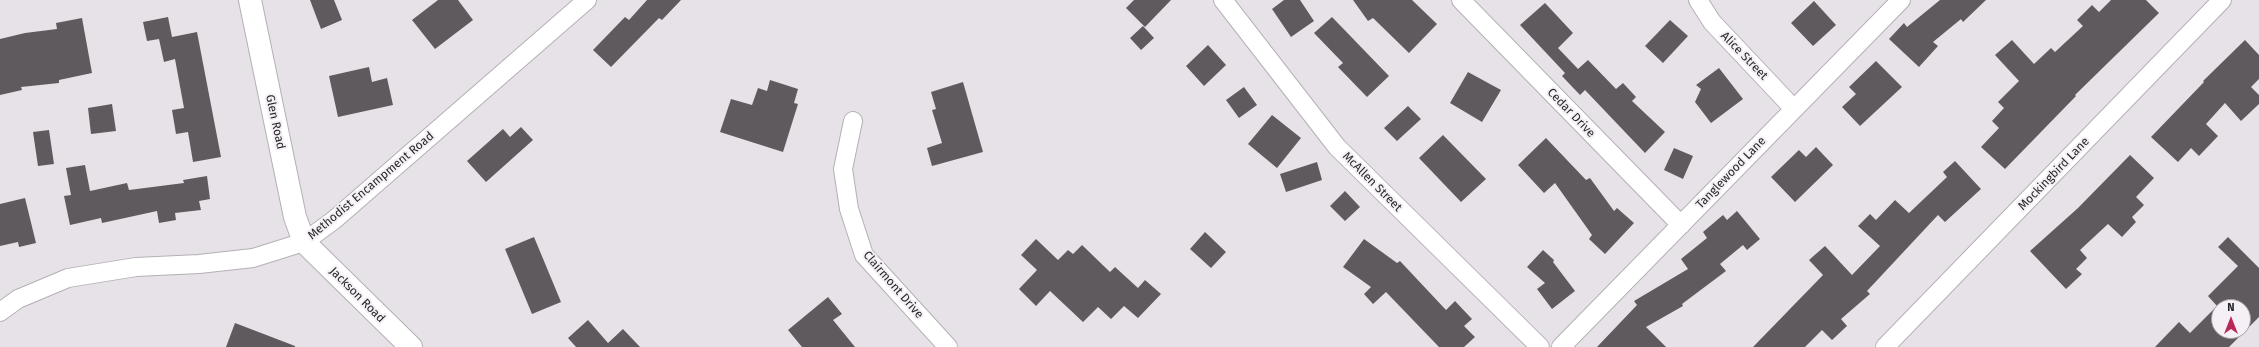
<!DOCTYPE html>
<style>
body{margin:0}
#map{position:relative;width:2259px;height:347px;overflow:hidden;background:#e7e2e8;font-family:"Fira Sans",sans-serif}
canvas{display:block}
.north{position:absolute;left:2211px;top:299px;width:40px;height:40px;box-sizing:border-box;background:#f4f0f5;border:1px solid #a2a0a3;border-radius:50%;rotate:0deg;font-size:11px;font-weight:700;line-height:16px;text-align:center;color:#282729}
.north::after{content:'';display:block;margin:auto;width:14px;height:18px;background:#b72857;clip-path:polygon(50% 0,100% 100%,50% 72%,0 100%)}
</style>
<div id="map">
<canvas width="2259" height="347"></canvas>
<div class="north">N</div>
</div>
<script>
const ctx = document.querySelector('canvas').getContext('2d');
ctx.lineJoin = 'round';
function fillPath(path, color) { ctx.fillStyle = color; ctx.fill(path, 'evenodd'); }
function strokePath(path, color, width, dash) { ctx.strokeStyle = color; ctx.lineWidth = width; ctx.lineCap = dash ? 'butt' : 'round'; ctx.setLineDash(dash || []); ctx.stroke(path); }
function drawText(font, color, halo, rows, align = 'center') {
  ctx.font = font + ' "Fira Sans",sans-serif'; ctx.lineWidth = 4; ctx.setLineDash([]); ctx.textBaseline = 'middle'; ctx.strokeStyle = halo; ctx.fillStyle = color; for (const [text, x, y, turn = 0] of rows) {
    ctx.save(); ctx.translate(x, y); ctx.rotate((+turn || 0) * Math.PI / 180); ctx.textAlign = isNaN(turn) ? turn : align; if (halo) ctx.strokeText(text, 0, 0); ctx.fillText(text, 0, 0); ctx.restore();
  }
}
fillPath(new Path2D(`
 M310,0H334L342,20L321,29Z
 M438,0H458L473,20L435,49L412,20Z
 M647,0H681L662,20L659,18L611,67L593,50L625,17L629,20Z
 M1134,0H1171L1145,27L1126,8Z
 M1284,0H1300L1314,21L1291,37L1272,9Z
 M1353,0H1412L1437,24L1409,53L1373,18L1368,21Z
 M1940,0H1986L1963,22L1961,19L1933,42L1938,46L1919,67L1889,39L1904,23L1907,27Z
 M2111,0H2146L2159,13L2075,95L2076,96L2005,169L1981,147L1999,128L1992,121L2004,108L1998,102L2019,81L1995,55L2012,40L2034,64L2051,48L2055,52L2083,26L2077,20L2092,5L2099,12Z
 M1814,1L1836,25L1813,46L1791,23Z
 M1545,3L1573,33L1558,48L1578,69L1588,60L1616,89L1623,83L1636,97L1632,101L1665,132L1645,153L1585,90L1580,95L1562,76L1565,73L1520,25Z
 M168,17L172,37L197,32L221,157L193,162L188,132L176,134L172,110L184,108L175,59L164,62L159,39L147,41L143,22Z
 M1332,17L1389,76L1367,97L1338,67L1343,63L1314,33Z
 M82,18L92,73L59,80V83L21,87L22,90L0,95V39L25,33L57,29L56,23Z
 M1670,20L1688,36L1663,63L1645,46Z
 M1143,26L1154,38L1141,50L1130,38Z
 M2245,40L2259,55V79L2251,87L2259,95V104L2241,121L2225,103L2206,124L2218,136L2199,156L2191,148L2178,162L2151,137L2204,82L2203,81Z
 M1208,45L1226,65L1204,86L1186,66Z
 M1876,61L1902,87L1860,126L1842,107L1856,94L1849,87Z
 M369,67L372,82L387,78L393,105L338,117L329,76Z
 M1719,68L1743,99L1711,123L1695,102L1701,89L1696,85Z
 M1468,72L1501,90L1482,122L1450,103Z
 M770,80L798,89L794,103L798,104L783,152L720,132L731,99L752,105L758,88L767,91Z
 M963,82L983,152L932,166L927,148L942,143L932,110L936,109L931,92Z
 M1244,87L1257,105L1239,118L1226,100Z
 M112,104L116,131L91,134L88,108Z
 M1408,106L1421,119L1397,141L1384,128Z
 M1272,115L1301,138L1277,168L1248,144Z
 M521,127L533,140L486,182L467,161L503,129L510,137Z
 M49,130L54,164L38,166L33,132Z
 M1443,135L1486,179L1461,202L1419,158Z
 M1546,138L1586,180L1590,178L1614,211L1617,208L1634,223L1605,254L1589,239L1592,235L1555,183L1544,193L1518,165Z
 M1816,147L1833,165L1795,202L1771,177L1799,150L1806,157Z
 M1674,148L1693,156L1683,179L1664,170Z
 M2130,155L2154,178L2136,197L2144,205L2132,217L2136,222L2122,237L2108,224L2080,250L2087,258L2076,269L2082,274L2066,289L2030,251L2078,208Z
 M1955,161L1981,189L1945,222L1938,215L1867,291L1870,294L1841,319L1847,326L1832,340L1822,330L1805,347H1753L1823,275L1809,260L1825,246L1852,275L1880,246L1858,226L1870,214L1876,220L1895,200L1909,213L1947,177L1943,172Z
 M1317,162L1322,180L1286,192L1280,174Z
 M85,165L90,191L127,183L129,190L184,183L183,180L207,176L210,199L199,201L201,210L175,213L176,220L159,223L157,211L102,223L101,218L70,225L64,196L71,195L66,168Z
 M1345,191L1360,207L1345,221L1330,206Z
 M25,198L36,243L19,247L18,242L0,246V204Z
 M1737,211L1760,239L1747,250L1743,245L1720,264L1726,271L1682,304L1683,306L1646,327L1666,347H1597L1637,305L1634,301L1688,269L1681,259L1707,238L1703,232L1723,215L1727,220Z
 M1205,232L1226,252L1211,268L1190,249Z
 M534,237L561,302L532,314L505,249Z
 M2228,237L2259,268V317L2229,347H2155L2179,322L2190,333L2217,306L2208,296L2238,266L2218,247ZM2219,307H2243V331H2219Z
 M1036,239L1058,260L1068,250L1073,254L1082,245L1110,272L1115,267L1138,288L1145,280L1161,294L1138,318L1124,306L1111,319L1098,307L1083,322L1050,291L1036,306L1019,289L1037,270L1021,255Z
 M1364,239L1397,263L1400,261L1446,310L1455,301L1472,319L1464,326L1475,337L1464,347H1439L1386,292L1373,304L1364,294L1371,287L1343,267Z
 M1543,250L1554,260L1553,262L1575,291L1552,309L1537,289L1545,283L1527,267Z
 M828,297L842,314L833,320L855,347H802L788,330Z
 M588,320L608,343L623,329L640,347H576L568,338Z
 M235,323L295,346V347H226Z`), '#5f5a5e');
const minor = new Path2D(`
 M1223,0L1337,147L1540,347
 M1461,0L1681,225
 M1698,0L1712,22L1794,109
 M853,121L843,169L849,209L864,255L948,347
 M0,312L18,299L68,278L136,267L199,264L253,258L304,242L334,220L587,0
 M1561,347L1901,0
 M1885,347L2222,0`);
const tertiary = new Path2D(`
 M250,0L295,217L304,242L411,347`);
strokePath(minor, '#b4b0b5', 20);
strokePath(tertiary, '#b4b0b5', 24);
strokePath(minor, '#fff', 18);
strokePath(tertiary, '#fff', 22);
drawText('12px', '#282729', '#f4f0f5', [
 ["Alice Street",1744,56,46],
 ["Cedar Drive",1571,113,46],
 ["Glen Road",275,122,78],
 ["Tanglewood Lane",1731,173,-46],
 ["Mockingbird Lane",2054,174,-46],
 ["McAllen Street",1372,182,45],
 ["Methodist Encampment Road",371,186,-40],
 ["Clairmont Drive",893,285,49],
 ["Jackson Road",357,295,45]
]);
</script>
